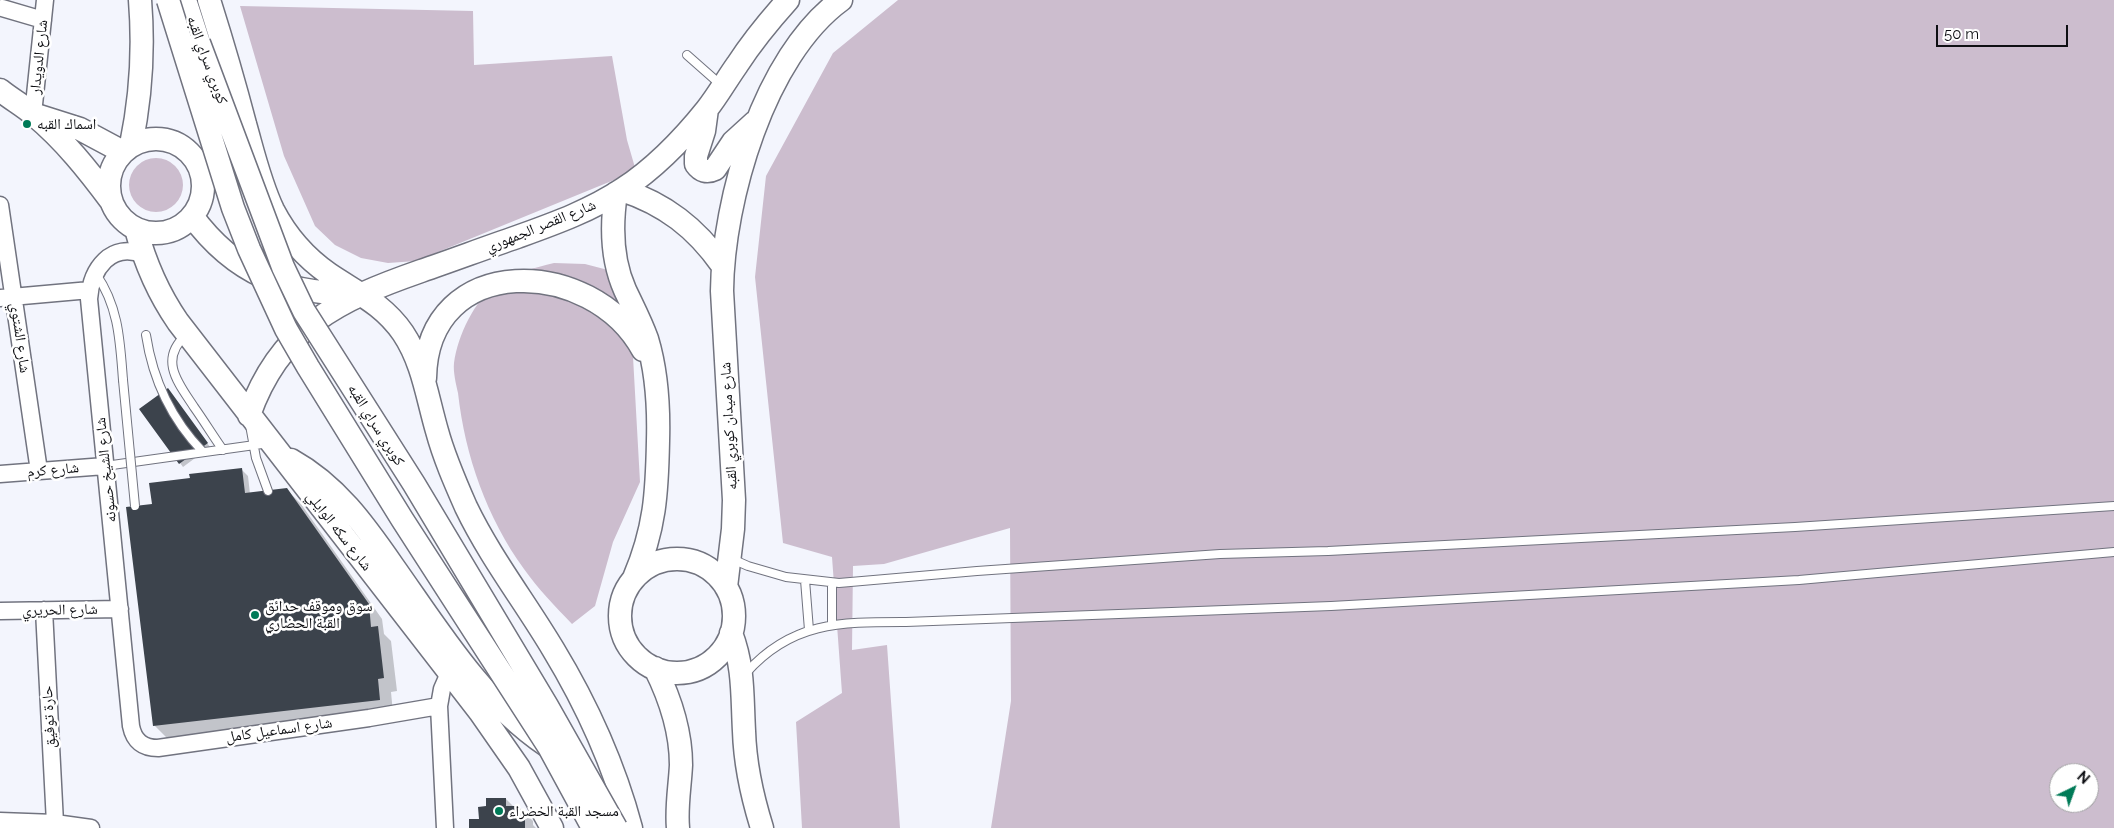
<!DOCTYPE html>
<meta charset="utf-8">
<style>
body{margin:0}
#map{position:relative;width:2114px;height:828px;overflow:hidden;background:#f3f5fd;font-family:Raleway,sans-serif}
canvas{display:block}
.north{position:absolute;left:2049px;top:763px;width:50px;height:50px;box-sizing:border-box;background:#fff;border:1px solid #9f9fa1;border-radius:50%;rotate:42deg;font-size:14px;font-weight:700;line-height:20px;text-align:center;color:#0e0f13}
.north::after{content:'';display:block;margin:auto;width:18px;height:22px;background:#007a57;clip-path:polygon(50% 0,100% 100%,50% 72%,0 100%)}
.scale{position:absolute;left:1936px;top:25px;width:132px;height:22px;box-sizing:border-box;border:2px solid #0e0f13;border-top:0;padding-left:6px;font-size:15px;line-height:18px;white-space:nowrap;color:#0e0f13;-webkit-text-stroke:4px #fff;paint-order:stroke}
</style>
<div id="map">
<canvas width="2114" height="828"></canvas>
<div class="north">N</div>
<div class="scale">50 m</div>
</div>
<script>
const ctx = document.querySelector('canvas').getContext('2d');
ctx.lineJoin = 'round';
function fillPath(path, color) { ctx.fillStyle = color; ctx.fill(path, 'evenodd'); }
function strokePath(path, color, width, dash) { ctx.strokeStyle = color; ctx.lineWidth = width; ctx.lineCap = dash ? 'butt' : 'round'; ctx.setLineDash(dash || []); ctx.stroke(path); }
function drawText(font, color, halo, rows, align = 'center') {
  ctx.font = font + ' Raleway,"Noto Naskh Arabic",sans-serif'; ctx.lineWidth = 5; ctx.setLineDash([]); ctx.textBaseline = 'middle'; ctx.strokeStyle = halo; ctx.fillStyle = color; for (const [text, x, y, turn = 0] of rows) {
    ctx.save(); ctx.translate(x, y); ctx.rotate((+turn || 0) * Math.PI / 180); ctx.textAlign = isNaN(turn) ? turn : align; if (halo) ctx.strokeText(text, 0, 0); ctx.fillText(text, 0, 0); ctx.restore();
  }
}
fillPath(new Path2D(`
 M898,0H2114V828H991L1011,701L1010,528L884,564L853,566L852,650L887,645L900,828H802L796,722L842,693L832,557L783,543L755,277L766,176L833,53ZM2059,773H2089V803H2059Z
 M240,6L473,11L474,65L612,56L627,140L636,171L416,261L388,263L361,258L335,245L315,226L284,156Z
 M129 185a27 27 0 1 1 54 0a27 27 0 1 1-54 0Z
 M554,263L585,264L608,270L630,303L640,482L613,542L595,606L572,624C555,606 538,589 524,569C487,518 465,456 458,393C456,384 453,372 454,363C458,335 474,301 497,284C514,272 535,268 554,263Z`), '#ccbdce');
fillPath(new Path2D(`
 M170,392L210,447L183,467L140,409Z
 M241,469L248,476L250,494L287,490L301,504L382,619L384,634L391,641L397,691L391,692L393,713L168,739L154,725V505L191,479Z
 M506,799L514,807H519L533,821V825L536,828H470L480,820L487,808Z`), '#0003');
fillPath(new Path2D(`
 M168,388L208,443L179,464L139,409Z
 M242,468L245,493L287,488L369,604L371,627L378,626L384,678L378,679L380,700L153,726L126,507L152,504L149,483L190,478L189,474Z
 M486,798H506V806H519V816H525V828H469V819H479L478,807L486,806Z`), '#3c434c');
const service = new Path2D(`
 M687,55L721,85
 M96,274C119,307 120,342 123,380
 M146,335C153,381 171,419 203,452
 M186,335C158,360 179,384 194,407C204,421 213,436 223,450
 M250,425L256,458L268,491
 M105,466L269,443
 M732,559L748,566L786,577L839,583L977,571L1220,554L1328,551L1795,527L2114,506
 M805,580L809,630
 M832,583V624
 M746,673C792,621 842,622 906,622L1331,606L1799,580L2114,552`);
const minor = new Path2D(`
 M2,8L43,20
 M33,114L45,0
 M0,205L39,471
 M144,255C111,241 91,269 89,299L131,726C134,741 143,748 158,748L369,718L439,706
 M0,298L90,290
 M0,474L105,466
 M44,610L55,823
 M0,611L120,609
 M0,821L55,823L91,828
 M445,828L439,706L442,689L449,673`);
const secondary = new Path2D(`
 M185,0L199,43
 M209,0C222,41 234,82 245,124C253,152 260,183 273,210C286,235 306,258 329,274C357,293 383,304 403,333C423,363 427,397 437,431C444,457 455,482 466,507C490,557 525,602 553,649C587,705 614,765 631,828
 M0,90C11,99 24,106 34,115C64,140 88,170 111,201
 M707,109L704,131L696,156V164C701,171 707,173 715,169L733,142L755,122
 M39,116L80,129L123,152
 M109 186a47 47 0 1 1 94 0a47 47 0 1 1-94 0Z
 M131,145C141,97 144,49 140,0
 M622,190C665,204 696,228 722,265
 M616,193C611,226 611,259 625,290C633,307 641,322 647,339C657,372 659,406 658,441C657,493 655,529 634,578
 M192,216C234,273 287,296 358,293
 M136,229C145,263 158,293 178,322L480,712L519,768L552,828
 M425,378C427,251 592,256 643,350
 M249,415C280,327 338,300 421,271C453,260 485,248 517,237C553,224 590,211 623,189C655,168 683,139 707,109C718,95 727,79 737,65C752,42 770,20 788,0
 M291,460C336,485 364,524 393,566C437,628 481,701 546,745
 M620 616a57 57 0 1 1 114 0a57 57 0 1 1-114 0Z
 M726,587L733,529L734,500L722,291C723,200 764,56 841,0
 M731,633C744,667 742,695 744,731C745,764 752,796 762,828
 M655,668C670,698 681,731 681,765C680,786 676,807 678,828`);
strokePath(service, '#71737f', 10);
strokePath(minor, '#71737f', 19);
strokePath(secondary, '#71737f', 25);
strokePath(service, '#fff', 8);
strokePath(minor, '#fff', 16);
strokePath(secondary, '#fff', 22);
const serviceBridge = new Path2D(`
 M123,380L135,506`);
const secondaryBridge = new Path2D(`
 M168,0L233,208L249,249L286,329L308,367L402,519L549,747L593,828
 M199,43L283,267L304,311L414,484L547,706L616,828`);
strokePath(serviceBridge, '#71737f', 10, []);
strokePath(secondaryBridge, '#71737f', 25, []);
strokePath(serviceBridge, '#fff', 8);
strokePath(secondaryBridge, '#fff', 22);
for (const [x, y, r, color] of [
 [27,124,5,"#007a57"],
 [255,615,5,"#007a57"],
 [499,811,5,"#007a57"]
]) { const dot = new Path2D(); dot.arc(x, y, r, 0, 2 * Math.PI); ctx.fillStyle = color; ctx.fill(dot); strokePath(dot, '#fff', 2); }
drawText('15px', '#0e0f13', '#fff', [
 ["شارع الدويدار",39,57,-84],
 ["كوبري سراي القبه",207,60,70],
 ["شارع القصر الجمهوري",541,226,-22],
 ["شارع الشتوي",20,338,82],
 ["كوبري سراي القبه",376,425,58],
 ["شارع ميدان كوبري القبه",729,426,-93],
 ["شارع كرم",53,470,-5],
 ["شارع الشيخ حسونه",106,470,-96],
 ["شارع سكه الوايلي",339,531,52],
 ["شارع الحريري",60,610,-1],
 ["حارة توفيق",49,717,-93],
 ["شارع اسماعيل كامل",279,730,-8]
]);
drawText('15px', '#0e0f13', '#fff', [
 ["اسماك القبه",37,124],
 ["سوق وموقف حدائق",265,606],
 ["القبة الحضاري",265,623],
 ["مسجد القبة الخضراء",509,811]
], 'left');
</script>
